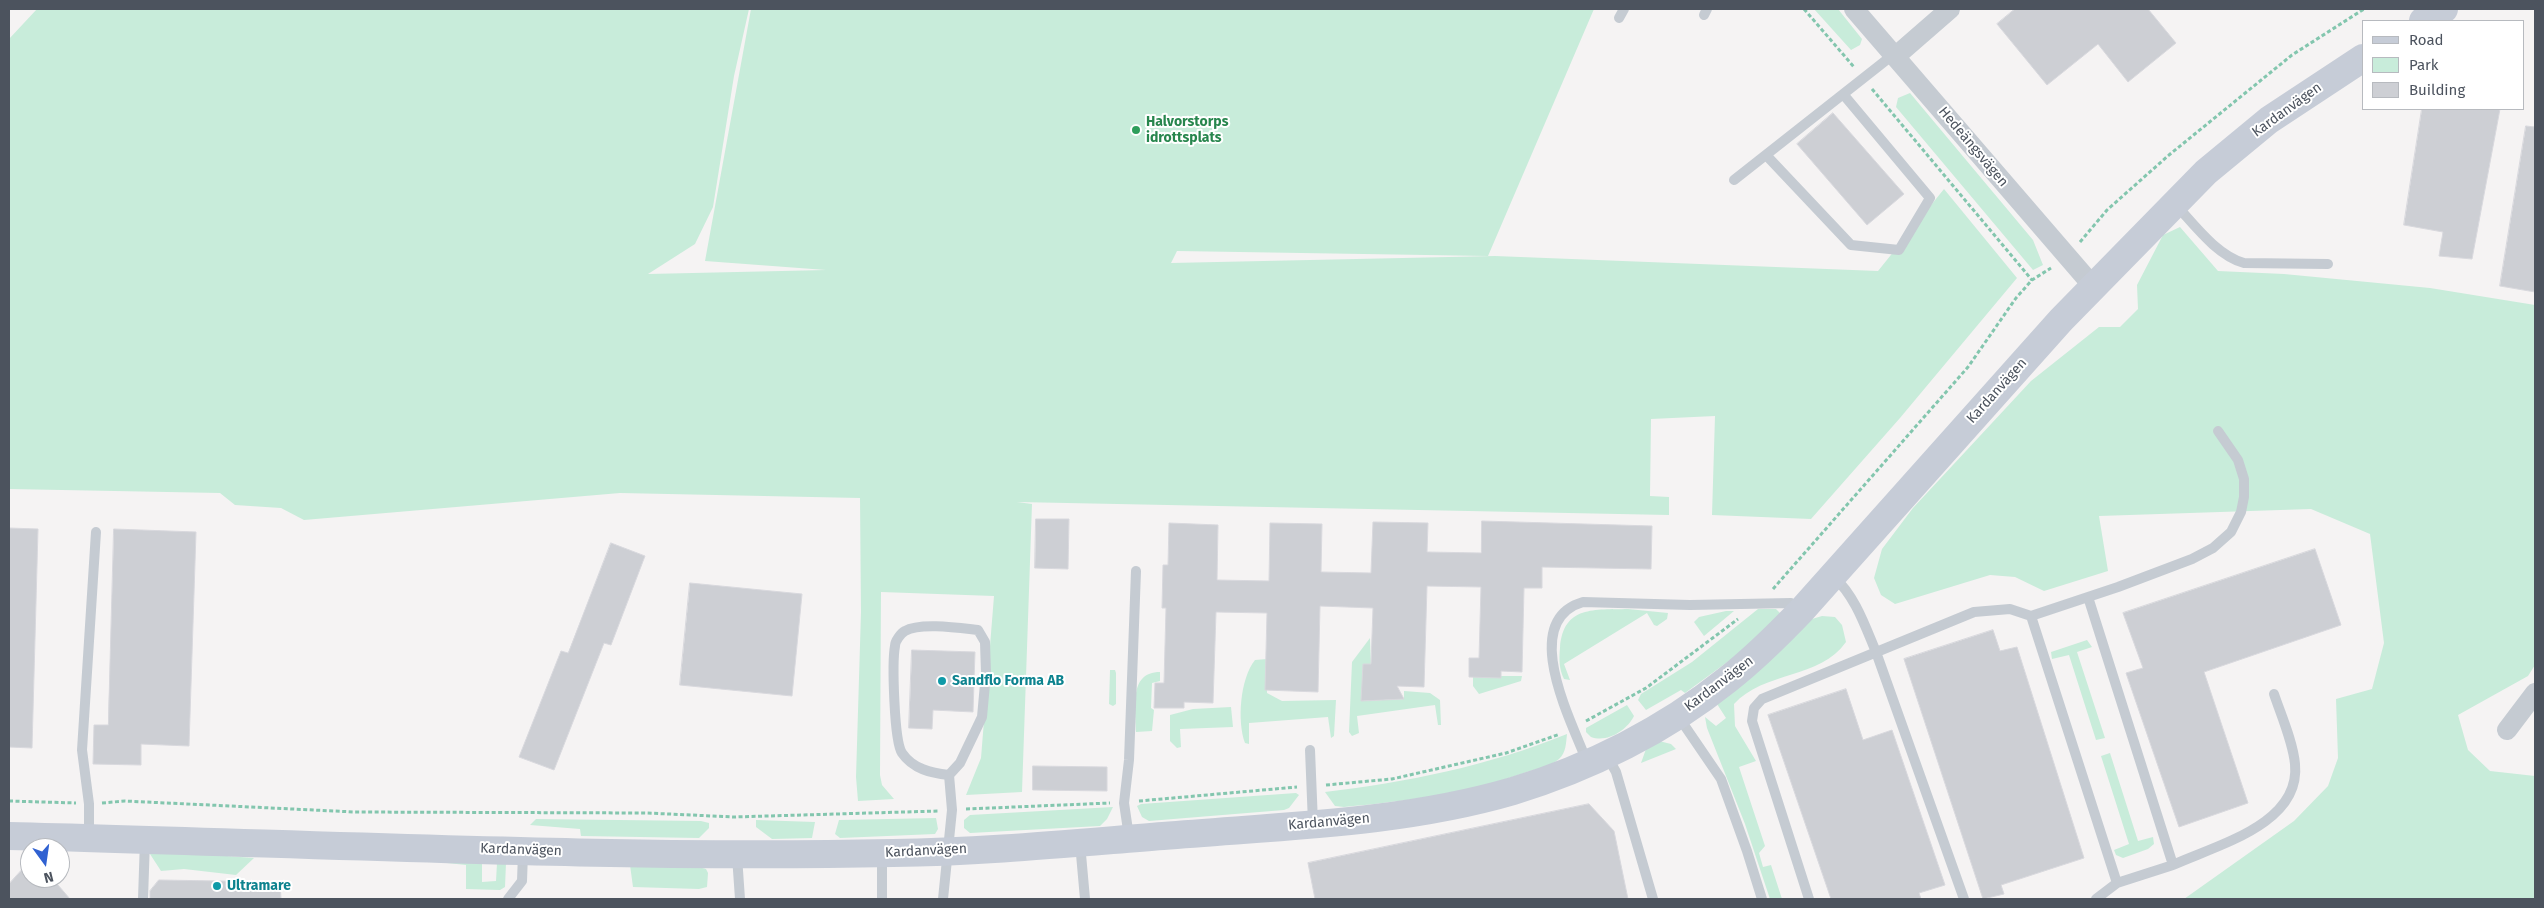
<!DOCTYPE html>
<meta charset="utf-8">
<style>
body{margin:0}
#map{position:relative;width:2544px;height:908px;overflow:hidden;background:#f5f3f3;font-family:"Fira Sans",sans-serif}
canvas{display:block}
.frame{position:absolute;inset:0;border:10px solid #4c535e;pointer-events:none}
.legend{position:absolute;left:2362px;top:20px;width:162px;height:90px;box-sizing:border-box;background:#fff;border:1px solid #b7babf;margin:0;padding:6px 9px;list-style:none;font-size:15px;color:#4c535e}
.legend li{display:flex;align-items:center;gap:10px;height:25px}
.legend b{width:25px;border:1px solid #b7babf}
.north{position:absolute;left:20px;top:838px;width:50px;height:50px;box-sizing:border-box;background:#fff;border:1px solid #b7babf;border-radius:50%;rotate:166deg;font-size:14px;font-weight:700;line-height:20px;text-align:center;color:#4c535e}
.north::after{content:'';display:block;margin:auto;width:18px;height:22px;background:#3061d1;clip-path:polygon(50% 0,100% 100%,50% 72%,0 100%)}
</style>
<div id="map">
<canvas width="2544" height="908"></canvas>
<div class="frame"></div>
<ul class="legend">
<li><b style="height:6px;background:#c6ccd7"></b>Road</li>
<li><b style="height:14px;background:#c8ecda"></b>Park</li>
<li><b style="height:14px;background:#cdcfd4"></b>Building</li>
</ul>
<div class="north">N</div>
</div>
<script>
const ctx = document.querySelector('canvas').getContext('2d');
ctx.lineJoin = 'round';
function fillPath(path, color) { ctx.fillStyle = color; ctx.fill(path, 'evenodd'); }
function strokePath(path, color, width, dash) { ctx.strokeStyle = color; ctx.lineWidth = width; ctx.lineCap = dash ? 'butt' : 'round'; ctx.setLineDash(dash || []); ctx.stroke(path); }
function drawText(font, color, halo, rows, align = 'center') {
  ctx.font = font + ' "Fira Sans",sans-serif'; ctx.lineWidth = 4; ctx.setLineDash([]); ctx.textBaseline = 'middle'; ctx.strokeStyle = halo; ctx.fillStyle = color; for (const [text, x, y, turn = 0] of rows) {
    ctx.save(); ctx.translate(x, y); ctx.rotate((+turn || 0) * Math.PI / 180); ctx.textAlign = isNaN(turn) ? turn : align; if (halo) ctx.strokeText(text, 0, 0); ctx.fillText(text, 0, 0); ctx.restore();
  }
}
fillPath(new Path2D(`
 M37,9H749L734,76L713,207L695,244L648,274L826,270L705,261L751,9H1594L1488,256L1177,251L1171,263L1495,256L1878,271L1944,189L2017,278L1900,418L1811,519L1712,515L1715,416L1651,419L1650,496L1669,497V515L1017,502L1032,504L1022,792L966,795L981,758L994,596L881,592L880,775L882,785L894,799L858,801L856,777L861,612L860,498L620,493L304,520L281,508L235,505L220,493L9,489V39Z
 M1814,9H1838L1862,39L1860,45L1851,50Z
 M1910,93L2033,240L2043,265L2033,270L1896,107L1898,98Z
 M2180,227L2218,271L2284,274L2430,288L2535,305V665L2528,676L2458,715L2468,750L2490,771L2535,776V899H2184L2294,821L2328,786L2338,758L2336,699L2372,689L2384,643L2370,534L2311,509L2099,516L2108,571L2044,591L2015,577L1990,575L1895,604L1881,595L1874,578L1882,549L1913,508L2031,381L2099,327H2120L2138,309L2137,285L2163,235Z
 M1628,609L1668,613L1667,619L1657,626L1654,625L1647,613L1564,664L1570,680L1564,679C1559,669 1559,659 1560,648C1563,605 1595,610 1628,609Z
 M1758,609H1776L1781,614L1741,652L1685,693L1681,690L1646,710L1638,700L1641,694L1692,662Z
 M1726,611H1734L1704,636L1694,622L1699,617Z
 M1822,616L1835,617L1842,625L1846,642C1820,679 1764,671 1734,704L1735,726L1756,761L1739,767L1765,846L1759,853L1763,867L1771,865L1782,899H1770L1745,824L1707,728L1705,717L1716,726L1726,718L1717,704L1812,619Z
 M1370,638L1371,666L1362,701L1404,699V691L1430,693L1440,700L1441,725H1438L1435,705L1357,716L1359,733L1352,736L1349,732L1352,662Z
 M2087,640L2092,647L2077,652L2105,738L2096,740L2069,655L2052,659L2051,652Z
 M1267,659V693L1282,701L1336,700L1334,736L1331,738L1328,717L1249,723V744L1245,743C1237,721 1240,679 1255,660Z
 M1110,670H1115L1116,673V704L1113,706L1109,704Z
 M1160,672V681L1152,683L1151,708L1154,710L1152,731L1136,732C1136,709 1128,672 1160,672Z
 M1473,676H1522L1521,681L1479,694L1473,686Z
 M1627,705L1634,716C1627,730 1608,743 1591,737L1586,732V728Z
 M1231,707L1233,727L1180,729L1181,747L1177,748L1170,741V715L1193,709Z
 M1567,734C1566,743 1566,753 1559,759C1550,767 1535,769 1524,773C1464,794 1407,801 1344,807L1335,806L1325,792C1408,782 1488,766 1567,734Z
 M1659,741L1671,744L1676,749L1641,763L1646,749Z
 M2110,753L2138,841L2153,837L2154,844L2148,849L2123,858L2116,855L2114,850L2129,844L2101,756Z
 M1296,793L1299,795L1289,808L1284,810L1149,821L1142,817L1137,806L1141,804Z
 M1113,807L1107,819L1100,826L970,833L964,828V820L970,815Z
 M936,818L938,829L935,834L840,838L835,834L839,820Z
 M536,819L701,821L709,823V828L699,838L581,836L580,829L530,825Z
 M756,820L815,822L812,838L772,839L756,827Z
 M160,851L254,858L236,875L184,869L161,871L150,854Z
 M448,860L482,863V882L496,881L497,863H506L505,887L500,890L466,889V865L447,863Z
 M630,865L699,867L706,869L708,873L707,887L699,889L633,887Z`), '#c8ecda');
const building = new Path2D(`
 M2015,9H2148L2176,43L2128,82L2098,44L2047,85L1997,24Z
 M2422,109H2500L2472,259L2439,256L2443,232L2404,225Z
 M1833,113L1904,194L1867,225L1797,144Z
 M2526,126L2535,127V292L2500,286Z
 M1036,519H1069L1068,569L1035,568Z
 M1482,521L1652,526L1651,569L1542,567V588H1524L1522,672L1501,671V678L1469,677V658H1479L1481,587L1427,586L1424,687L1397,686L1404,699L1361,701L1363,664H1371L1373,608L1320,606L1318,692L1265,690L1267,613L1216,612L1213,703L1184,702V708H1154L1155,683H1164L1166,608H1162L1163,565H1168L1169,523L1218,525L1217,580L1269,581L1270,523L1322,524L1321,572L1371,573L1373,522L1428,523L1427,552L1481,553Z
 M9,528L38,529L32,748L9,747Z
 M114,529L196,532L189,746L141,744V765L93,764L94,725H108Z
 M611,543L645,556L611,645L604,643L554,770L519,757L561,651L568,653Z
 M2315,549L2341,625L2204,672L2248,803L2179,827L2126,673L2143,668L2123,613Z
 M690,583L802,594L792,696L680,685Z
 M1993,630L2000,651L2017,647L2084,858L2001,885L2004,894L1983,899L1904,659Z
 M912,650L975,652L973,712L933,710L932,729L909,728Z
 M1846,689L1863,740L1892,730L1945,885L1919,893L1921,899H1831L1768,715Z
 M1033,766L1107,767V791L1033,790Z
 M1589,804L1614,831L1628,899H1315L1308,863Z
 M30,861V878H52L70,899H9V884Z
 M159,880L280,882L281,899H150V891Z`);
fillPath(building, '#cdcfd4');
strokePath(building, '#d8d8dd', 1);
strokePath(new Path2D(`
 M1804,9L1854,67
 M1872,89L2032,280
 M2080,242L2107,210L2169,155L2292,55L2364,9
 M1773,589L1968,367L2016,298L2032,280L2051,268
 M1586,721L1646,688L1738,619
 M1326,785L1392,779L1506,753L1560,734
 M9,801L76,803
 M1139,801L1297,787
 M102,803L125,801L355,812L647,813L734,817L938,811
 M966,809L1110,803`), '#83c6ae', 3, [4, 2.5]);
strokePath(new Path2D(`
 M1704,15L1707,9
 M1619,18L1624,9
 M1766,155L1851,245L1899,250L1930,198L1843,94
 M1734,180L1894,54
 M2175,204C2194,224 2216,255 2244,263L2328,264
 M1834,577C1855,596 1865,626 1876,652L1964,899
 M2031,616L2117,883L2173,865L2088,597
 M1678,716L1721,779L1747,851L1762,899
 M1310,750L1313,823
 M1607,756L1616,772L1653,899
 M1587,762C1572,722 1518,621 1583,602L1690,605L1791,603L1801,610
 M1129,837L1124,803L1129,760L1136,571
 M89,838V804L82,750L96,532
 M1080,843L1085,899
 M882,855V899
 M737,856L740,899
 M2173,865C2217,845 2301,824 2295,764C2293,742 2281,715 2274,694
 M143,899L145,840
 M508,899L522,881L523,853
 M943,899L952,810L949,775L960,763L982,717L986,673L985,642L978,630C960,628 920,622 905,631C901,633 895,641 895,646C892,662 894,741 902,753C913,769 931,773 949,775
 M1809,899L1752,721L1754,708L1762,699L1974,612L2010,609L2031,616L2118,587L2192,559L2213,548L2231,532L2241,512L2244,497V479L2238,460L2218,431
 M2096,899L2117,883`), '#c5cbd2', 10);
strokePath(new Path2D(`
 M1854,9L2092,285
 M1896,56L1950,9
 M2507,730L2535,693`), '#c5cbd2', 20);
strokePath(new Path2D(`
 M2423,21L2444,9
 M9,836C303,843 599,859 893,853C983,852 1074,843 1163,836C1279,826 1400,824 1513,791C1589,768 1665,730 1727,680C1754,659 1778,635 1802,610L2061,320L2206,172L2269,120L2363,58`), '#c6ccd7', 28);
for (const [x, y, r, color] of [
 [1136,130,5,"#2e9e5b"],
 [942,681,5,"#0f9aa8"],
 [217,886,5,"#0f9aa8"]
]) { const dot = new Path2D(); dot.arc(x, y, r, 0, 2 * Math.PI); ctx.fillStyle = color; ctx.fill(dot); strokePath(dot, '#fff', 2); }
drawText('14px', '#4c535e', '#fff', [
 ["Kardanvägen",2287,110,-36],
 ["Hedeängsvägen",1973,147,50],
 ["Kardanvägen",1997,391,-48],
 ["Kardanvägen",1719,684,-37],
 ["Kardanvägen",1329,822,-5],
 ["Kardanvägen",521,850,2],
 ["Kardanvägen",926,851,-3]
]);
drawText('bold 14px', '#27864d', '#fff', [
 ["Halvorstorps",1146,122],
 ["idrottsplats",1146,138]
], 'left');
drawText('bold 14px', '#0d838f', '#fff', [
 ["Sandflo Forma AB",952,681],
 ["Ultramare",227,886]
], 'left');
</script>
